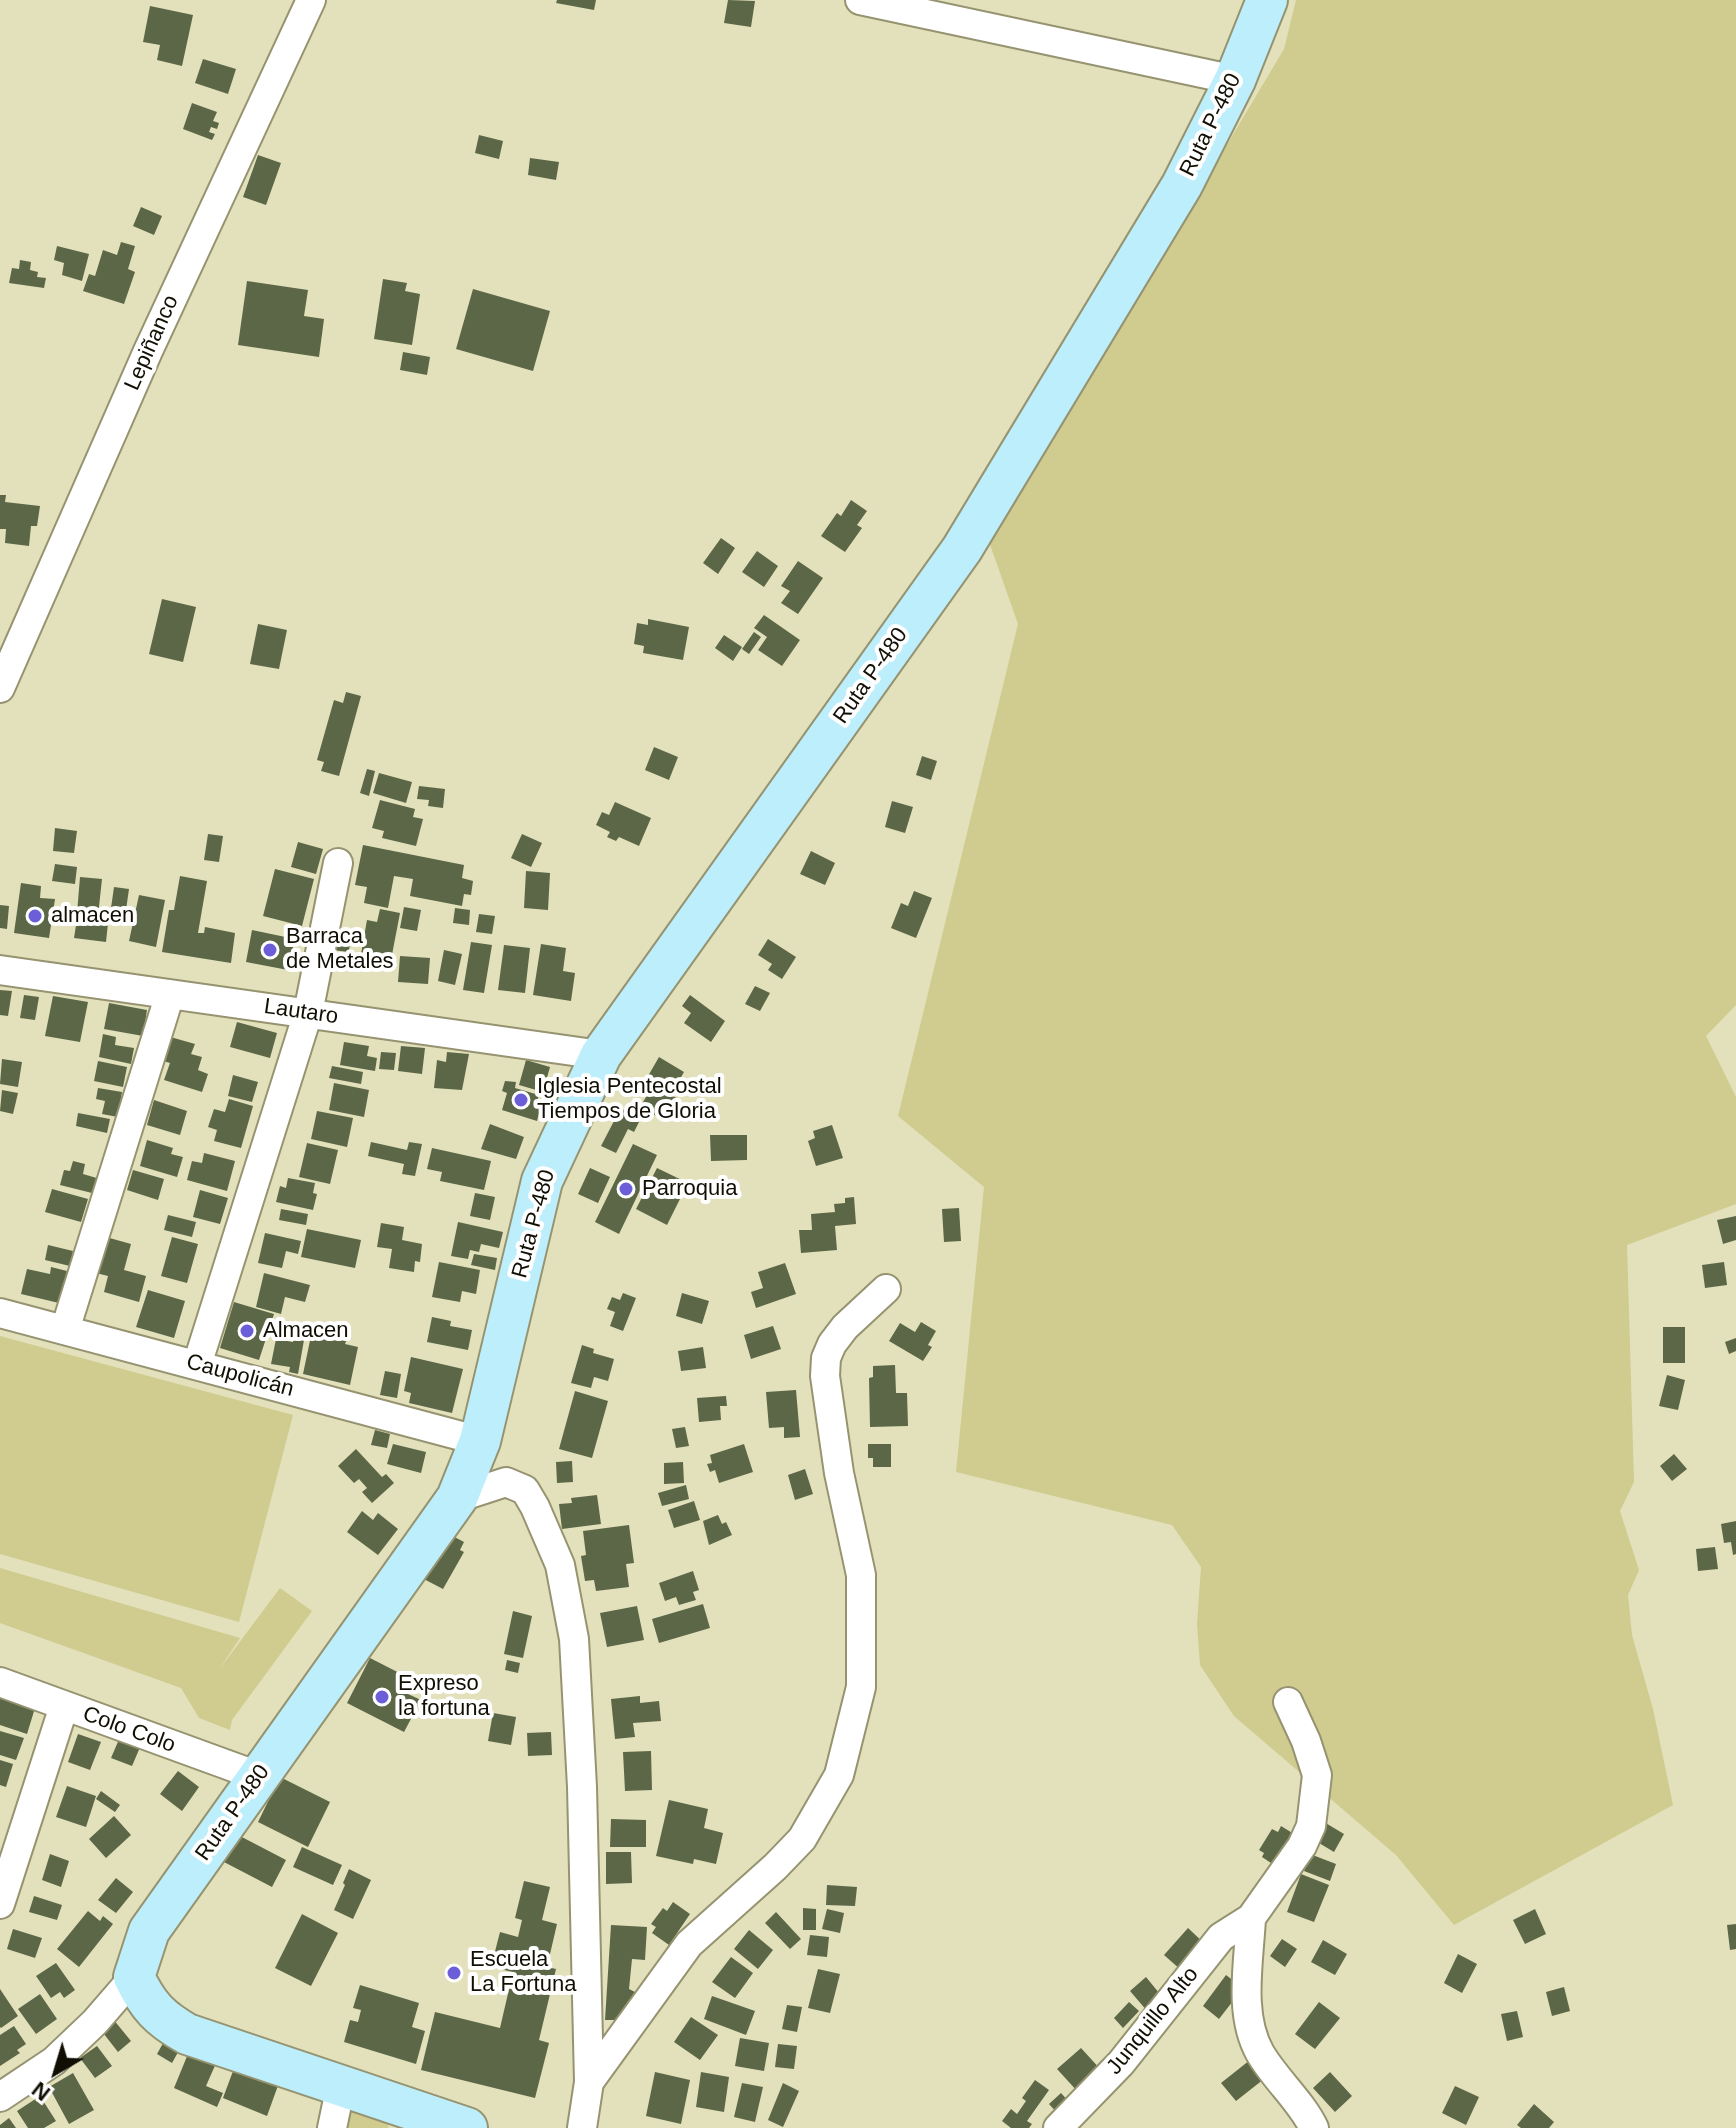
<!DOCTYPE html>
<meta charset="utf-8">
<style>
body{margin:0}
#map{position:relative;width:1736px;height:2128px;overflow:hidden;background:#e3e1bb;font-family:Helvetica,sans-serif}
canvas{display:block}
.north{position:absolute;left:16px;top:2032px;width:80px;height:80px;-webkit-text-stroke:6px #fff;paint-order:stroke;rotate:218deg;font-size:22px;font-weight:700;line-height:32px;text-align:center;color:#110f03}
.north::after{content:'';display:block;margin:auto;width:28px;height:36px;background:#110f03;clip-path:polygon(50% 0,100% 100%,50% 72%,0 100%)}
</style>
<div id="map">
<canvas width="1736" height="2128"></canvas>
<div class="north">N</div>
</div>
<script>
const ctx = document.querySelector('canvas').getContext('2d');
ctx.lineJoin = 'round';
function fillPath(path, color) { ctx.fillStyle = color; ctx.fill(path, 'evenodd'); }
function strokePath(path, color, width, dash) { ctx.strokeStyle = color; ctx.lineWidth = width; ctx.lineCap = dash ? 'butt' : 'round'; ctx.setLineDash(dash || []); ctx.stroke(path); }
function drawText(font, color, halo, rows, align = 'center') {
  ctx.font = font + ' Helvetica,sans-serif'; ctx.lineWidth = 8; ctx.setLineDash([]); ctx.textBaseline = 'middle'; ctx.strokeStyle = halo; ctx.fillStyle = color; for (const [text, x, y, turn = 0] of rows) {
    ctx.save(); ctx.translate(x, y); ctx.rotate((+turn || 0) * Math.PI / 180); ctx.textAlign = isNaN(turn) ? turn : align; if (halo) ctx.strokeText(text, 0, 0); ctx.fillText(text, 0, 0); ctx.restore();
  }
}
fillPath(new Path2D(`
 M1296,0H1736V1005L1706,1036L1736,1097V1204L1627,1245L1634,1482L1620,1511L1639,1570L1628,1595L1632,1635L1653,1709L1673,1805L1454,1925L1396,1855L1234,1716L1200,1665L1197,1624L1201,1567L1172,1525L956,1472L984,1187L898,1116L1018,624L987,536L1203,185L1284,49Z
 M0,1336L293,1415L239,1622L0,1554Z
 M0,1568L240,1638L218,1671L280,1588L312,1611L232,1720L230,1730L199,1718L181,1688L0,1623Z
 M342,2100L391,2114L388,2128H335Z`), '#d0cb8e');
fillPath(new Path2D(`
 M557,0H596L594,10L556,3Z
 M728,0L755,1L751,27L724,23Z
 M150,6L193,15L182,66L157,60L160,45L143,42Z
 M203,59L236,69L228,94L195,83Z
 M192,103L217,112L213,121L219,123L217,129L211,127L209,132L215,134L212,140L183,129Z
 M479,135L503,141L499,159L475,153Z
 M258,155L281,163L266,205L243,197Z
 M530,158L559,162L556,180L528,175Z
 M141,207L162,216L154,235L133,226Z
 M121,242L135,246L128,269L135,272L124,304L83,291L89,274L95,276L103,250L117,255Z
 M57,246L89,254L82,281L62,275L64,263L54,260Z
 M20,260L31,262L30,270L38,272L37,277L46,278L44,288L9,283L12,268L19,269Z
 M383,279L407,283L405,291L420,294L412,345L374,339Z
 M247,281L308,290L304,316L324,319L319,357L238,345Z
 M473,289L550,311L533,371L456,349Z
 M403,352L430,357L427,375L400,370Z
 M0,495H6L5,502L40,506L37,526H31L29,546L5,543L6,529H0Z
 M851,500L867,511L857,525L862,528L845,552L821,536L837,513L841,516Z
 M721,538L735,548L718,574L703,563Z
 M757,551L778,566L764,587L742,572Z
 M798,561L823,578L798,614L781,603L790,591L781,586Z
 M162,599L196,607L183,662L149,654Z
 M764,615L800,640L782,666L758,650L767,637L754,628Z
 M648,619L689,627L683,660L643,653L644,646L634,644L637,623L648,625Z
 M258,624L287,630L279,669L250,664Z
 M754,632L761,637L749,654L742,649Z
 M724,635L742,647L733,661L715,648Z
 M346,692L361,696L339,776L321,771L324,762L317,760L334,700L343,703Z
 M654,747L678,757L669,780L645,770Z
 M922,756L937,761L931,780L916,775Z
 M367,769L375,771L369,796L360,793Z
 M379,773L412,782L406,803L373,793Z
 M419,786L445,789L443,808L428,806L429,800L417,799Z
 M380,800L415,809L413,817L423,819L416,846L382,838L384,831L372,828Z
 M892,801L913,807L905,833L885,827Z
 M615,802L651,818L639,846L619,837L616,841L607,837L610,832L596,825L602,812L609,815Z
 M55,828L77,831L74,853L53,851Z
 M208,834L223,836L219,862L204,860Z
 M522,834L542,843L531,867L511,858Z
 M298,842L323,849L316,874L291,867Z
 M363,845L464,865L462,878L473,881L471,895L464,894L462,906L410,896L413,879L394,876L388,908L364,903L367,887L355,885Z
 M811,851L835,863L825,885L800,874Z
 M55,864L77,867L75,884L52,881Z
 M275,869L314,879L302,926L263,916Z
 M526,871L550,873L548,910L524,908Z
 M180,876L207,881L198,933H204L205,927L235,933L231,963L162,952L169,910H174Z
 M80,877L102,879L98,916L77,913Z
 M21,883L41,886L40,898L55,899L49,938L14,933Z
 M114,887L129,889L125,917L110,915Z
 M914,891L932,898L916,938L891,928L901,903L908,906Z
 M139,895L165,900L156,947L129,941Z
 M0,905L9,906L7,929L0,928Z
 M404,907L421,910L417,931L400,928Z
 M455,908L470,910L469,925L453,923Z
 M380,909L400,913L391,960L361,954L367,920L377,922Z
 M479,914L495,916L492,934L476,932Z
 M77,919L108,923L106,942L74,938Z
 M252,930L295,939L288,970L246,962Z
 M335,930L351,931L349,952L332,950Z
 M768,939L796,957L782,979L768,970L772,964L758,955Z
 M471,942L492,945L484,993L463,990Z
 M541,944L566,948L563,971L575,973L571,1001L533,995Z
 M504,945L530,948L525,993L498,990Z
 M444,950L462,954L455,985L438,981Z
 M400,956L430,958L428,984L398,982Z
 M755,986L770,993L760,1011L745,1004Z
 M0,990L12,991L8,1016L0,1015Z
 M24,995L39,997L35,1020L20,1018Z
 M690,995L725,1021L711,1042L684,1023L691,1013L682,1006Z
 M53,996L88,1002L80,1042L45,1036Z
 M109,1003L147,1010L143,1036L104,1029Z
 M237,1022L277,1033L270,1058L230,1047Z
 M103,1034L116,1037L115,1045L134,1048L131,1064L99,1057Z
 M167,1036L195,1044L191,1054L202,1057L198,1070L208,1074L202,1092L164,1080L170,1063L160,1060Z
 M344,1042L369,1046L367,1056L377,1058L375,1071L340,1065Z
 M401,1046L425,1048L422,1074L398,1071Z
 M381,1052L396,1053L394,1070L379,1069Z
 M447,1052L469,1054L462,1090L434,1088L437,1060L446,1062Z
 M659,1057L684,1072L671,1095L680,1100L667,1122L640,1107L652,1087L644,1083Z
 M2,1059L22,1062L18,1087L0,1084Z
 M526,1060L550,1067L543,1092L519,1085Z
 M98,1061L127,1067L123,1087L94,1081Z
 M332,1066L363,1072L361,1084L329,1078Z
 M233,1075L258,1082L252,1102L228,1096Z
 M505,1081L516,1082L515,1088L539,1095L536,1104L541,1106L537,1121L502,1110L507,1093L502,1091Z
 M334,1083L369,1090L364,1117L329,1110Z
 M98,1088L122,1092L118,1117L102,1114L105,1101L96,1099Z
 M2,1090L18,1093L13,1114L0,1111Z
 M229,1099L253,1106L241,1148L214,1141L217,1130L208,1127L214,1109L225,1112Z
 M154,1100L187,1111L180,1135L147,1125Z
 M614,1104L641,1118L634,1132L628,1129L616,1153L601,1146L614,1121L607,1117Z
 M317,1111L353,1118L347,1147L311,1139Z
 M78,1113L110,1119L107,1133L76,1126Z
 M490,1124L524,1137L516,1159L481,1149Z
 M832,1125L843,1158L816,1166L808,1141L815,1138L813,1131Z
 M710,1135H747V1160L711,1161Z
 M147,1140L173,1148L171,1154L183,1157L177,1177L140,1166Z
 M371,1142L407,1150L409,1142L422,1144L415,1176L402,1174L404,1164L368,1156Z
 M307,1143L338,1150L330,1184L299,1177Z
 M633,1144L657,1155L619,1234L595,1222Z
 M432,1148L491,1161L484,1190L440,1181L442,1172L427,1169Z
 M204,1153L235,1161L227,1191L187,1180L192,1161L202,1163Z
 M73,1161L85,1164L83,1174L100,1179L96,1194L60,1185L64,1170L70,1171Z
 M590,1168L610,1177L598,1203L578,1194Z
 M657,1168L688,1183L667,1225L636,1209Z
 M133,1170L164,1179L158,1200L127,1190Z
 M288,1178L315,1183L313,1193L317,1194L313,1210L276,1202L280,1186L286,1188Z
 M52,1189L88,1199L81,1222L45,1212Z
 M200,1190L228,1198L220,1224L193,1217Z
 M475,1193L495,1197L490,1220L470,1216Z
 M854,1197L856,1224L835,1226L837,1250L801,1253L799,1230H812L811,1214L835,1212L834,1204L845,1203V1198Z
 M959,1208L961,1241L944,1242L942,1209Z
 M281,1209L308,1214L306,1225L279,1220Z
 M168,1215L196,1222L192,1237L164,1230Z
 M1736,1216V1240L1723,1244L1717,1220Z
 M458,1222L503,1232L499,1248L481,1244L479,1252L470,1250L468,1259L451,1256Z
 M381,1223L404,1227L402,1240L422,1244L420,1262L415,1261L414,1272L389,1268L392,1249L377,1247Z
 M307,1229L361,1240L355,1268L301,1257Z
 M265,1233L301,1241L298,1254L286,1251L282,1268L258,1263Z
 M106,1237L131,1244L124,1270L146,1276L139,1302L104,1292L108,1276L96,1273Z
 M172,1237L198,1244L187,1283L161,1276Z
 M48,1245L73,1251L70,1266L45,1260Z
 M474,1254L497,1258L495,1270L471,1265Z
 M439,1262L480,1270L476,1294L462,1291L460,1302L432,1297Z
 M1724,1262L1727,1285L1705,1288L1702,1265Z
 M785,1263L796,1294L756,1308L751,1292L763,1288L758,1272Z
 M51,1267L67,1271L59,1303L21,1294L27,1269L50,1274Z
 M264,1273L310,1285L305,1302L285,1297L281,1314L256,1307Z
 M148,1290L185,1301L174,1338L136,1327Z
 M623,1293L636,1298L623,1331L610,1326L615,1312L607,1309L612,1297L620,1300Z
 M682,1293L709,1301L702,1324L676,1316Z
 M234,1302L274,1314L259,1360L220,1348Z
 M432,1317L451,1321L450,1326L472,1330L468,1350L427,1342Z
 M921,1322L936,1331L928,1345L932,1347L923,1361L889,1341L900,1323L915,1332Z
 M773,1326L781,1349L751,1359L744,1335Z
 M1663,1327H1685V1363H1663Z
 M312,1331L347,1339L345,1344L358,1347L350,1385L303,1374Z
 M294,1338L304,1340L298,1374L289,1372L290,1367L271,1364L276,1339L293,1342Z
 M1736,1338V1351L1729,1354L1725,1342Z
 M582,1345L594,1349L593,1353L614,1359L608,1381L594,1377L591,1388L571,1383Z
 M703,1347L706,1368L681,1371L678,1351Z
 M411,1357L463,1369L452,1413L409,1403L411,1393L404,1391Z
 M895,1365L896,1393H907L908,1426L870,1427L869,1378L873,1377V1366Z
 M385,1371L401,1374L397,1398L380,1395Z
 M1667,1375L1685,1380L1678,1410L1659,1406Z
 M796,1390L800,1437L784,1438V1427L769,1428L766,1392Z
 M575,1391L608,1401L592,1458L559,1449Z
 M726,1396L727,1406H720L721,1420L699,1422L697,1398Z
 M685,1427L689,1446L676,1448L672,1429Z
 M375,1430L390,1434L387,1448L371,1445Z
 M393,1444L426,1452L421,1473L387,1464Z
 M744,1444L753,1472L719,1483L715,1470L710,1472L707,1464L712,1463L710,1455Z
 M868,1444H891V1467H873V1458H868Z
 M356,1449L382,1477L386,1474L394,1483L372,1503L362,1492L367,1488L359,1479L354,1483L338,1466Z
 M1674,1454L1687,1469L1672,1481L1660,1466Z
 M572,1461L573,1482L557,1483L556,1462Z
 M683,1462L684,1483L664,1484V1463Z
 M805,1469L813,1494L795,1500L788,1475Z
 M686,1485L689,1499L662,1506L658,1493Z
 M597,1495L601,1524L562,1529L559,1504L572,1503L571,1498Z
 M694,1501L700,1520L674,1528L668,1510Z
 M362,1511L373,1520L378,1513L398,1529L378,1555L347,1532Z
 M718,1515L722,1524L726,1522L732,1535L709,1545L703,1521Z
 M1736,1521V1554L1733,1555L1731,1542L1724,1543L1721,1524Z
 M629,1525L634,1563L626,1564L629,1587L596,1591L594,1580L585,1581L581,1556L586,1555L583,1531Z
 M447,1533L464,1542L460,1550L464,1552L443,1589L416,1575Z
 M1715,1547L1718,1569L1698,1571L1696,1549Z
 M693,1571L699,1590L693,1592L696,1600L679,1605L676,1597L665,1601L659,1583Z
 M703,1604L710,1628L659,1643L652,1619Z
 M637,1606L644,1640L607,1647L600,1613Z
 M513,1611L532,1616L523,1658L504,1654Z
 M370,1658L415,1681L408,1694L421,1700L404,1732L347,1703Z
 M507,1660L520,1663L518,1673L505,1670Z
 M0,1693L35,1708L27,1734L0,1725Z
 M640,1696V1703L659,1701L661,1721L633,1723L635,1737L615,1739L611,1699Z
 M493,1713L516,1717L511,1745L488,1741Z
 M0,1731L24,1738L16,1760L0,1755Z
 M551,1732L552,1755L528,1756L527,1733Z
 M78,1734L101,1742L90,1770L68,1762Z
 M120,1737L141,1745L132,1766L111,1758Z
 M651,1751L652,1790L625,1791L623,1752Z
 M0,1760L13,1764L6,1787L0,1785Z
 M178,1771L199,1787L182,1811L160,1794Z
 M280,1777L330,1802L308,1847L258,1822Z
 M67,1786L96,1796L86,1827L56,1817Z
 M101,1791L120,1805L115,1812L96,1799Z
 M669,1800L708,1809L704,1828L723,1833L716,1864L694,1859L693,1864L656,1856Z
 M114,1816L131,1835L106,1858L89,1839Z
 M611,1819L646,1820V1847H610Z
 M1324,1822L1344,1834L1334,1852L1314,1840Z
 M1281,1826L1294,1834L1274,1865L1262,1857L1264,1853L1259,1850L1272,1829L1278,1832Z
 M238,1835L286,1860L272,1887L224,1862Z
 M302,1847L342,1865L333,1885L293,1867Z
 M606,1852H631L632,1883L606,1884Z
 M50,1854L69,1861L61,1887L42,1880Z
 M1310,1854L1336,1864L1330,1881L1304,1871Z
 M349,1869L371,1880L353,1919L334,1910L345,1885L343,1883Z
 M1301,1874L1329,1885L1314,1922L1287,1912Z
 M116,1878L133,1892L116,1913L98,1900Z
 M524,1881L550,1887L542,1920L557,1924L547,1967L556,1969L539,2040L549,2043L535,2098L421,2070L435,2012L500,2028L513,1972L491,1967L500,1932L518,1937L522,1920L515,1918Z
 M827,1885L857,1887L855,1906L826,1905Z
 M34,1896L62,1905L57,1920L29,1912Z
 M673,1902L690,1914L669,1945L652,1933L656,1927L651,1924L663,1908L667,1911Z
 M803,1908L816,1909V1930H803Z
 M827,1909L844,1913L840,1933L822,1929Z
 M1535,1909L1546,1934L1525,1944L1513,1920Z
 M88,1911L100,1921L103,1916L113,1924L79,1967L57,1949Z
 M776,1912L801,1939L790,1949L765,1923Z
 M302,1914L338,1933L311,1986L275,1968Z
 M1736,1924V1949L1730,1950L1727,1925Z
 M611,1925L647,1927L645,1960L632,1959L629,1989L639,1994L621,2020H605Z
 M1188,1928L1205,1944L1181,1970L1164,1955Z
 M13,1929L42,1938L35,1958L7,1949Z
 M749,1930L773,1950L758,1969L734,1949Z
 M810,1935L829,1937L827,1957L807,1955Z
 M1282,1939L1297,1949L1285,1967L1270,1956Z
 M1323,1940L1347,1954L1335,1975L1311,1962Z
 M1458,1954L1477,1964L1462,1993L1444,1983Z
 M731,1957L753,1973L735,1998L712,1982Z
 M56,1963L75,1990L64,1998L60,1992L51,1998L36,1976Z
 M818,1969L840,1974L830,2013L808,2008Z
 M1226,1975L1243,1988L1219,2019L1203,2006Z
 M1146,1977L1164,1999L1148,2012L1130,1991Z
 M360,1985L419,2003L412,2027L425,2031L416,2064L344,2042L350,2020L358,2022L361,2010L353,2008Z
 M1564,1987L1570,2011L1552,2016L1546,1992Z
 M0,1989L18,2016L1,2028L0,2027Z
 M40,1994L57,2019L36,2034L18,2009Z
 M712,1996L755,2011L746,2035L704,2019Z
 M1129,2002L1139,2011L1123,2028L1114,2018Z
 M1319,2002L1340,2018L1315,2049L1295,2034Z
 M787,2005L802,2007L797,2032L782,2029Z
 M1517,2011L1523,2037L1507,2041L1501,2014Z
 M691,2017L718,2035L700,2060L674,2042Z
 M113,2019L131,2041L118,2052L100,2029Z
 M14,2026L26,2044L17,2050L20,2053L0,2066V2035Z
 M167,2036L182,2045L172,2063L157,2054Z
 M740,2038L769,2043L764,2071L735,2066Z
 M778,2044L797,2046L794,2069L775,2067Z
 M97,2046L112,2066L95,2078L80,2058Z
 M1081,2048L1102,2071L1078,2092L1057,2069Z
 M190,2049L217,2061L206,2086L223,2093L217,2107L174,2088Z
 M1250,2060L1264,2079L1236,2101L1221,2083Z
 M236,2063L280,2080L267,2116L223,2098Z
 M655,2072L690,2080L681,2124L646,2116Z
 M701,2072L729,2077L724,2112L696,2107Z
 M1330,2072L1352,2096L1335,2112L1313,2088Z
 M73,2073L94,2110L69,2124L49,2087Z
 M1035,2080L1049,2090L1027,2121L1032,2124L1029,2128H1011L1002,2121L1011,2109L1017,2114L1026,2101L1022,2098Z
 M742,2083L763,2087L755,2122L734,2117Z
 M783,2083L799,2091L783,2127L768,2120Z
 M1455,2086L1479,2097L1466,2125L1442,2113Z
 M1061,2093L1071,2104L1059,2115L1049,2104Z
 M40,2096L56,2121L44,2128H28L17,2111Z
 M1534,2104L1554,2122L1549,2128H1521L1517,2125Z
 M9,2118L16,2128H0V2125Z`), '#5c6747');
const street = new Path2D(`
 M860,0L1235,80
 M0,688L148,351L311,0
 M0,970L601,1055
 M0,1313L480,1441
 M65,1330L170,994
 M197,1365L308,1013L338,863
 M457,1498L506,1482L525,1490L535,1507L560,1565L574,1639L582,1787L589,2082L582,2128
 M0,1682L258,1776
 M0,1904L64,1706
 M1251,1918C1249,1961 1238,2014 1260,2053C1275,2079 1301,2101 1314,2128
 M589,2082L689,1944L775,1867L802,1839L839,1775L861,1687V1575L839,1473L825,1376L826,1358L832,1344L845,1327L886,1289
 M0,2097L54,2061L95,2022L134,1977
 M332,2128L341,2085
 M1058,2128L1121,2063L1221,1937L1251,1918L1302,1846L1311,1826L1317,1775L1306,1741L1288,1702`);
const secondary = new Path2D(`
 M467,2128L187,2034C159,2018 148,2006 134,1977L149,1931L457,1498L480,1441L542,1181L601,1055L962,549L1182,185L1235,80L1267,0`);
strokePath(street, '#969370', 32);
strokePath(secondary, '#969370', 44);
strokePath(street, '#fff', 28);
strokePath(secondary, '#bceefc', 40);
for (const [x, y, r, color] of [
 [35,916,8,"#6c5ed8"],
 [270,950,8,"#6c5ed8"],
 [521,1100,8,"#6c5ed8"],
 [626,1189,8,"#6c5ed8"],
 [247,1331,8,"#6c5ed8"],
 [382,1697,8,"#6c5ed8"],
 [454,1973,8,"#6c5ed8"]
]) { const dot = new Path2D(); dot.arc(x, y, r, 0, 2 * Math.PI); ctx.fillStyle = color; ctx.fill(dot); strokePath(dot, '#fff', 3); }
drawText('22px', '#110f03', '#fff', [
 ["Ruta P-480",1211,125,-64],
 ["Lepiñanco",152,343,-66],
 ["Ruta P-480",871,676,-55],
 ["Lautaro",301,1012,8],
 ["Ruta P-480",534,1224,-75],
 ["Caupolicán",240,1376,15],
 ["Colo Colo",129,1730,20],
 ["Ruta P-480",233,1813,-55],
 ["Junquillo Alto",1153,2021,-51]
]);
drawText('22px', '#110f03', '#fff', [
 ["almacen",51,916],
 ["Barraca",286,937],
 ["de Metales",286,962],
 ["Iglesia Pentecostal",537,1087],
 ["Tiempos de Gloria",537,1112],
 ["Parroquia",642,1189],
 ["Almacen",263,1331],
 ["Expreso",398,1684],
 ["la fortuna",398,1709],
 ["Escuela",470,1960],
 ["La Fortuna",470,1985]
], 'left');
</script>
